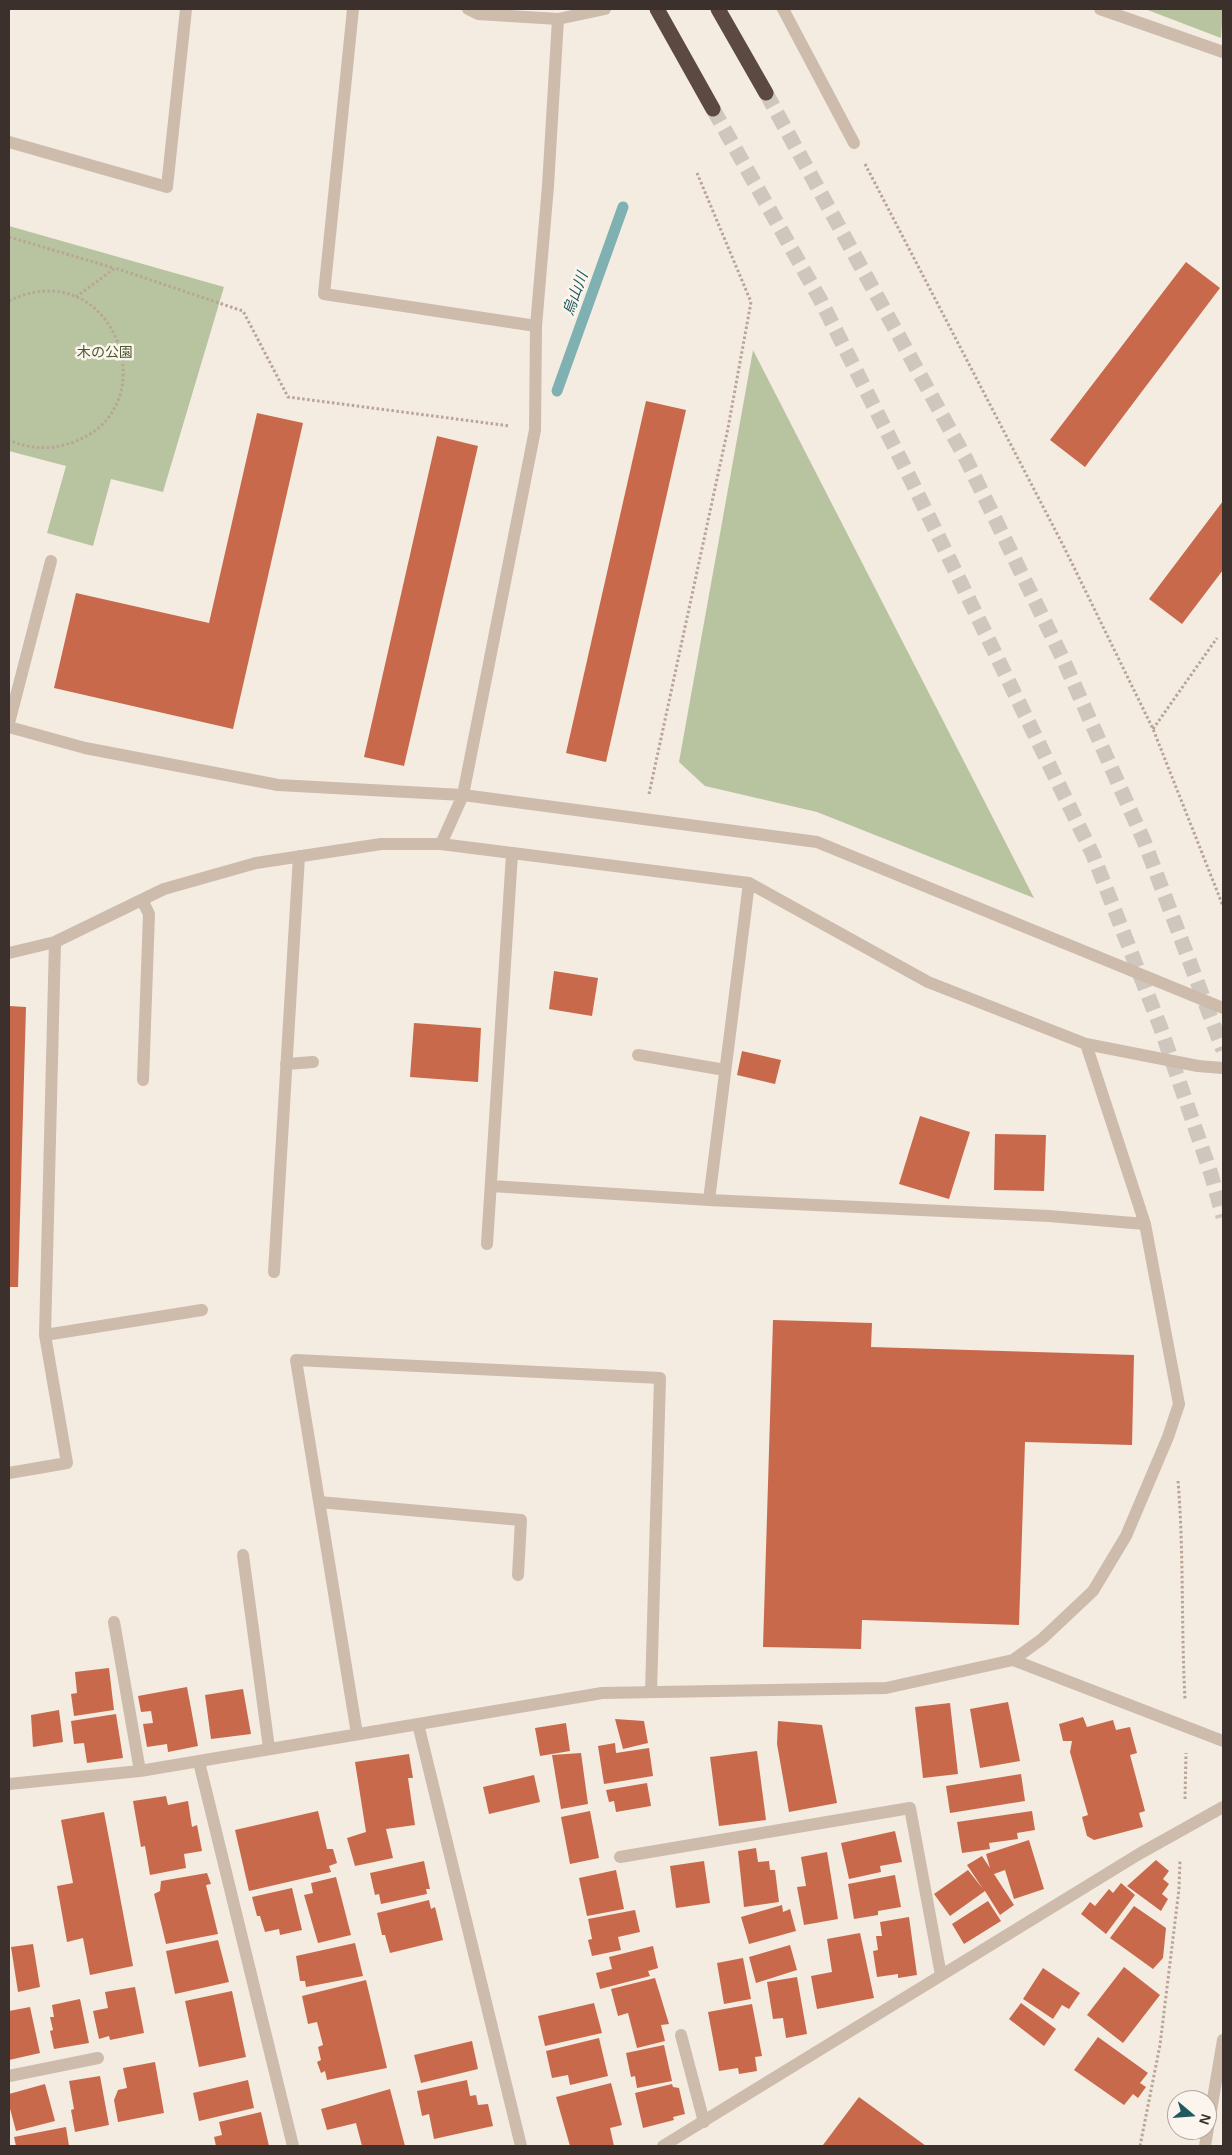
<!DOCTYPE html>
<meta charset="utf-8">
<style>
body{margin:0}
#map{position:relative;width:1232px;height:2155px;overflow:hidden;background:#f4ebe1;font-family:Helvetica,sans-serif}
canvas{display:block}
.frame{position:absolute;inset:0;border:10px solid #3b302b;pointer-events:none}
.north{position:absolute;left:1167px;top:2090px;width:50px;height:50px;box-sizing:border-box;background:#fbf5ee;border:1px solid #aea6a0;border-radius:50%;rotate:108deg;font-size:14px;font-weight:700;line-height:20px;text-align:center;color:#3b302b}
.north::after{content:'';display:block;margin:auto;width:18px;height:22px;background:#1f5a5e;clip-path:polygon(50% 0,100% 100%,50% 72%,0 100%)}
</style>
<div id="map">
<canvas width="1232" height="2155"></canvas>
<div class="frame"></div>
<div class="north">N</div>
</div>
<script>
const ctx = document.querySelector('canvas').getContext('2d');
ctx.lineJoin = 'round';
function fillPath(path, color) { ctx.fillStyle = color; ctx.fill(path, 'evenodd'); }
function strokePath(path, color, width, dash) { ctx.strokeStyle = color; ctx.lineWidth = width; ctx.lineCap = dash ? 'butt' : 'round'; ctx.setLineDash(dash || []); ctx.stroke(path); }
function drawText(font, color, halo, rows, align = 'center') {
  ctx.font = font + ' Helvetica,"Noto Sans JP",sans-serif'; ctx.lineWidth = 5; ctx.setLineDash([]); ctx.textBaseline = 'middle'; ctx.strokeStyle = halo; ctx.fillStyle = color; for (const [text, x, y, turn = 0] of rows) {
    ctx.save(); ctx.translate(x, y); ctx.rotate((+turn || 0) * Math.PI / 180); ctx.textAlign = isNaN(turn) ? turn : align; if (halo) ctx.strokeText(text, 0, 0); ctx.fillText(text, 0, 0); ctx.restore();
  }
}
fillPath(new Path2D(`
 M1145,9H1223L1221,38Z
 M9,226L224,287L163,492L111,479L93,546L47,533L66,466L9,451Z
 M753,350L1034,898L817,812L705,786L679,762Z`), '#b8c4a0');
strokePath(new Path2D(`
 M557,391L623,207`), '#7fb0b2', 11);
fillPath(new Path2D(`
 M1186,262L1220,288L1085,467L1050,440Z
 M646,401L686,410L606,762L566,753Z
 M257,413L303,423L233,729L54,688L76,593L209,623Z
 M437,436L478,446L404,766L364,757Z
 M1223,501V570L1182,624L1149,599Z
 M554,971L598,978L592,1016L549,1009Z
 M9,1006L26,1007L18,1287H9Z
 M414,1023L481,1028L478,1082L410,1077Z
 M742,1051L781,1060L775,1084L737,1075Z
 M920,1116L970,1132L949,1199L899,1184Z
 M995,1134L1046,1135L1044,1191L994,1190Z
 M773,1320L872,1323L871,1347L1134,1355L1132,1445L1025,1442L1019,1625L862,1620L861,1649L763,1647Z
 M109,1668L114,1710L74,1716L71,1694L77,1693L75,1672Z
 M187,1687L198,1746L168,1752L167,1744L147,1747L143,1724L153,1723L151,1711L141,1712L138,1696Z
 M243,1689L251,1734L211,1739L205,1695Z
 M1008,1702L1020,1761L980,1768L970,1709Z
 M950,1703L958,1774L923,1778L915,1707Z
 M59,1710L63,1742L33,1747L31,1715Z
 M116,1714L123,1758L87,1763L84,1743L74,1744L71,1721Z
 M1083,1717L1087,1727L1113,1720L1116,1730L1130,1727L1137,1753L1130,1755L1145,1811L1139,1813L1143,1827L1094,1840L1087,1836L1082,1817L1088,1815L1070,1752L1072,1741H1063L1059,1724Z
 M615,1719L644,1721L648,1743L623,1749Z
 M778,1721L822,1725L837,1803L789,1812L777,1744Z
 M566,1723L570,1751L540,1756L535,1728Z
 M615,1743L616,1753L649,1748L653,1776L604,1784L598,1746Z
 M757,1751L766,1820L719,1826L710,1757Z
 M581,1753L588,1804L561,1809L552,1755Z
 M409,1754L413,1778H408L415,1825L386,1829L393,1858L355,1866L347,1838L366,1832L355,1762Z
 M1021,1774L1025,1801L950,1813L946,1786Z
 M534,1775L540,1802L489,1814L483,1787Z
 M647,1783L651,1806L616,1812L614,1801L609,1802L606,1790Z
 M166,1796L168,1805L188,1801L192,1827L197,1825L202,1851L184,1854L186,1868L150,1875L145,1846L141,1847L133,1801Z
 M318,1811L327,1849H333L337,1863L329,1866L331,1872L249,1891L235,1830Z
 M590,1811L599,1858L570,1864L561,1817Z
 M1032,1811L1035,1830L1017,1833L1018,1839L989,1843L990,1849L962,1853L957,1822Z
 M104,1812L133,1966L90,1975L83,1938L67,1942L57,1886L73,1883L61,1820Z
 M895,1831L902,1862L880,1866L881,1872L849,1879L841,1843Z
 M1029,1840L1044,1889L1014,1899L1005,1870L994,1874L1014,1905L1000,1915L985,1891L950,1916L934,1894L968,1870L983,1889L967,1865L982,1856L990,1868L986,1854Z
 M756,1848L758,1862L769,1861L770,1870H775L779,1902L744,1907L738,1851Z
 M827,1852L838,1919L804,1925L797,1887L806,1886L801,1857Z
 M1156,1860L1169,1871L1163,1879L1169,1884L1162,1894L1168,1899L1161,1911L1127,1886Z
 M424,1861L430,1889H426L427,1894L381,1904L379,1894L375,1895L370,1873Z
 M704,1861L710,1903L676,1908L670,1866Z
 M616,1870L624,1909L587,1916L579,1878Z
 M207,1873L211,1884L206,1885L218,1934L166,1944L154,1894L160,1891L161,1881Z
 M895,1875L901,1907L878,1911V1915L854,1919L848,1884Z
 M336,1877L351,1935L318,1943L304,1895L313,1893L311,1883Z
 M1121,1883L1135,1895L1106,1934L1081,1914L1090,1902L1095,1906L1109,1889L1113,1893Z
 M292,1888L302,1930L280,1935L279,1929L265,1932L260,1916H257L252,1897Z
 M429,1900L431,1909L435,1907L443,1940L390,1953L385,1935H382L377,1913Z
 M988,1901L1001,1921L964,1944L952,1924Z
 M782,1905L783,1912L790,1909L796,1931L749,1944L741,1917Z
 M1134,1906L1166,1928L1163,1958L1153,1969L1110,1938Z
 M635,1910L640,1932L618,1937L621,1950L592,1956L588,1940L592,1939L588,1919Z
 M909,1917L917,1975L898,1978V1974L877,1977L873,1951L878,1950L876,1936H882L880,1922Z
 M860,1933L874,1998L817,2009L811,1976L832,1972L827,1939Z
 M218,1940L229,1982L175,1994L166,1951Z
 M355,1943L363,1976L306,1987L305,1981H300L296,1956Z
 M33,1944L40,1987L18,1992L11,1947Z
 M790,1945L797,1970L756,1983L749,1957Z
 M653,1946L658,1968L648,1971L650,1976L600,1989L596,1973L612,1969L609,1957Z
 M743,1958L751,1999L724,2004L717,1963Z
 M1124,1967L1160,1995L1123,2043L1087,2015Z
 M1043,1968L1080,1993L1069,2009L1062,2005L1053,2019L1023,1999Z
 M797,1977L807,2034L786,2038L783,2018L773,2019L767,1982Z
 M655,1978L669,2024L661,2025L665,2041L637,2048L628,2013L618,2016L611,1989Z
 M366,1980L387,2068L327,2080L325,2071L321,2073L317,2062L321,2060L318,2047L323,2045L317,2022L308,2024L302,1996Z
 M135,1987L144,2033L110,2040L109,2036L99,2039L93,2011L108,2008L105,1992Z
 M232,1991L246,2057L199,2067L185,2001Z
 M80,1999L89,2043L54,2049L50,2031L53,2030L50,2017H54L52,2005Z
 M594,2003L602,2033L545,2046L538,2016Z
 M1021,2003L1056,2029L1044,2046L1009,2019Z
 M752,2004L762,2056L755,2057L757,2071L739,2074L738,2068L719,2071L708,2012Z
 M30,2007L40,2053L9,2060V2011Z
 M1098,2037L1148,2073L1140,2083L1146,2087L1138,2098L1133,2094L1124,2105L1074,2070Z
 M599,2038L608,2076L570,2085L568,2075L552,2078L546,2051Z
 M472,2041L478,2069L421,2083L414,2055Z
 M664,2045L672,2081L637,2088L635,2076L631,2077L626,2053Z
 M155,2062L164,2113L118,2122L114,2100L118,2090L127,2088L123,2068Z
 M100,2076L109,2125L75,2132L71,2110L74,2109L69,2081Z
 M248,2080L254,2108L199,2121L193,2093Z
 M467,2080L470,2096L476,2095L478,2105L488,2104L493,2126L434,2139L429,2114L422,2116L417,2091Z
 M611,2083L622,2125L610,2128L614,2146H570L556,2097Z
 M45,2084L55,2121L16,2131L9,2105V2094Z
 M672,2084L673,2087L679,2088L685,2114L673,2117L674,2120L643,2128L635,2093Z
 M390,2089L405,2146H362L356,2123L327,2130L321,2109Z
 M859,2097L926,2146H825L823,2145Z
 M261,2112L269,2146H216L214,2137L222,2135L219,2122Z
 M66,2127L69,2146H16L14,2137Z`), '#c8694b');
strokePath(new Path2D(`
 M766,93L966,459L1062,657L1144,841L1223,1050
 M713,109L821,301L912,482L1093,855L1160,1026L1211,1174L1223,1217`), '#cfc6bd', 15, [15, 8]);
strokePath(new Path2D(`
 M865,164L1064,547L1153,729L1223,906
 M9,237L114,268
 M76,297L115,268L243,311L288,397L510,426
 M9,301C113,250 172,409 71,443C50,450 29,449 9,440
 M1153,729L1217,638
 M649,794L728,428L751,302L697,173
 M1178,1481C1184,1553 1181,1626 1185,1699
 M1185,1799L1186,1753
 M1140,2146L1160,2045L1179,1889L1180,1860`), '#b9a596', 3, [2.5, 2.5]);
strokePath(new Path2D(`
 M353,9L324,294L536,326
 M468,9L478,14L558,19L605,9
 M783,9L854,143
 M1100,9L1223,52
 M9,142L167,187L186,9
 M9,723L51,561
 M9,727L85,748L278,785L463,795L817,842L1223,1008
 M441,844L463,795L535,430L536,326L548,186L558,19
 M142,900L149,914L143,1080
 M9,953L55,942L164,889L256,863L381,844H441L749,883L928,982L1086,1044L1198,1066L1223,1068
 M638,1055L725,1070
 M286,1064L313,1062
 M491,1186L709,1200L1049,1216L1145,1224
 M709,1200L749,883
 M487,1244L512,854
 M274,1272L299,856
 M45,1335L202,1310
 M9,1473L67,1463L45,1335L55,942
 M319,1502L521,1520L518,1575
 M243,1555L269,1748
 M114,1622L140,1771
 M1013,1660L1223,1741
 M418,1724L521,2146
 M357,1734L296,1360L660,1378L651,1692
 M199,1762L293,2146
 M9,1784L140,1771L602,1693L886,1688L1013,1660L1042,1639L1093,1591L1126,1536L1168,1437L1179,1404L1145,1224L1086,1044
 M620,1857L910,1808L941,1975
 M681,2035L704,2122
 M9,2076L98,2058
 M663,2146L1139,1854L1223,1807
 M1205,2146L1223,2040`), '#cdbbac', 12);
strokePath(new Path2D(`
 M657,9L713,109
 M718,9L766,93`), '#5c4a42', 15);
drawText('14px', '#4a5a2e', '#fbf5ee', [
 ["木の公園",105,353]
]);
drawText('italic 15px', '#1f5a5e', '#fbf5ee', [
 ["烏山川",576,294,-70]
]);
</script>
